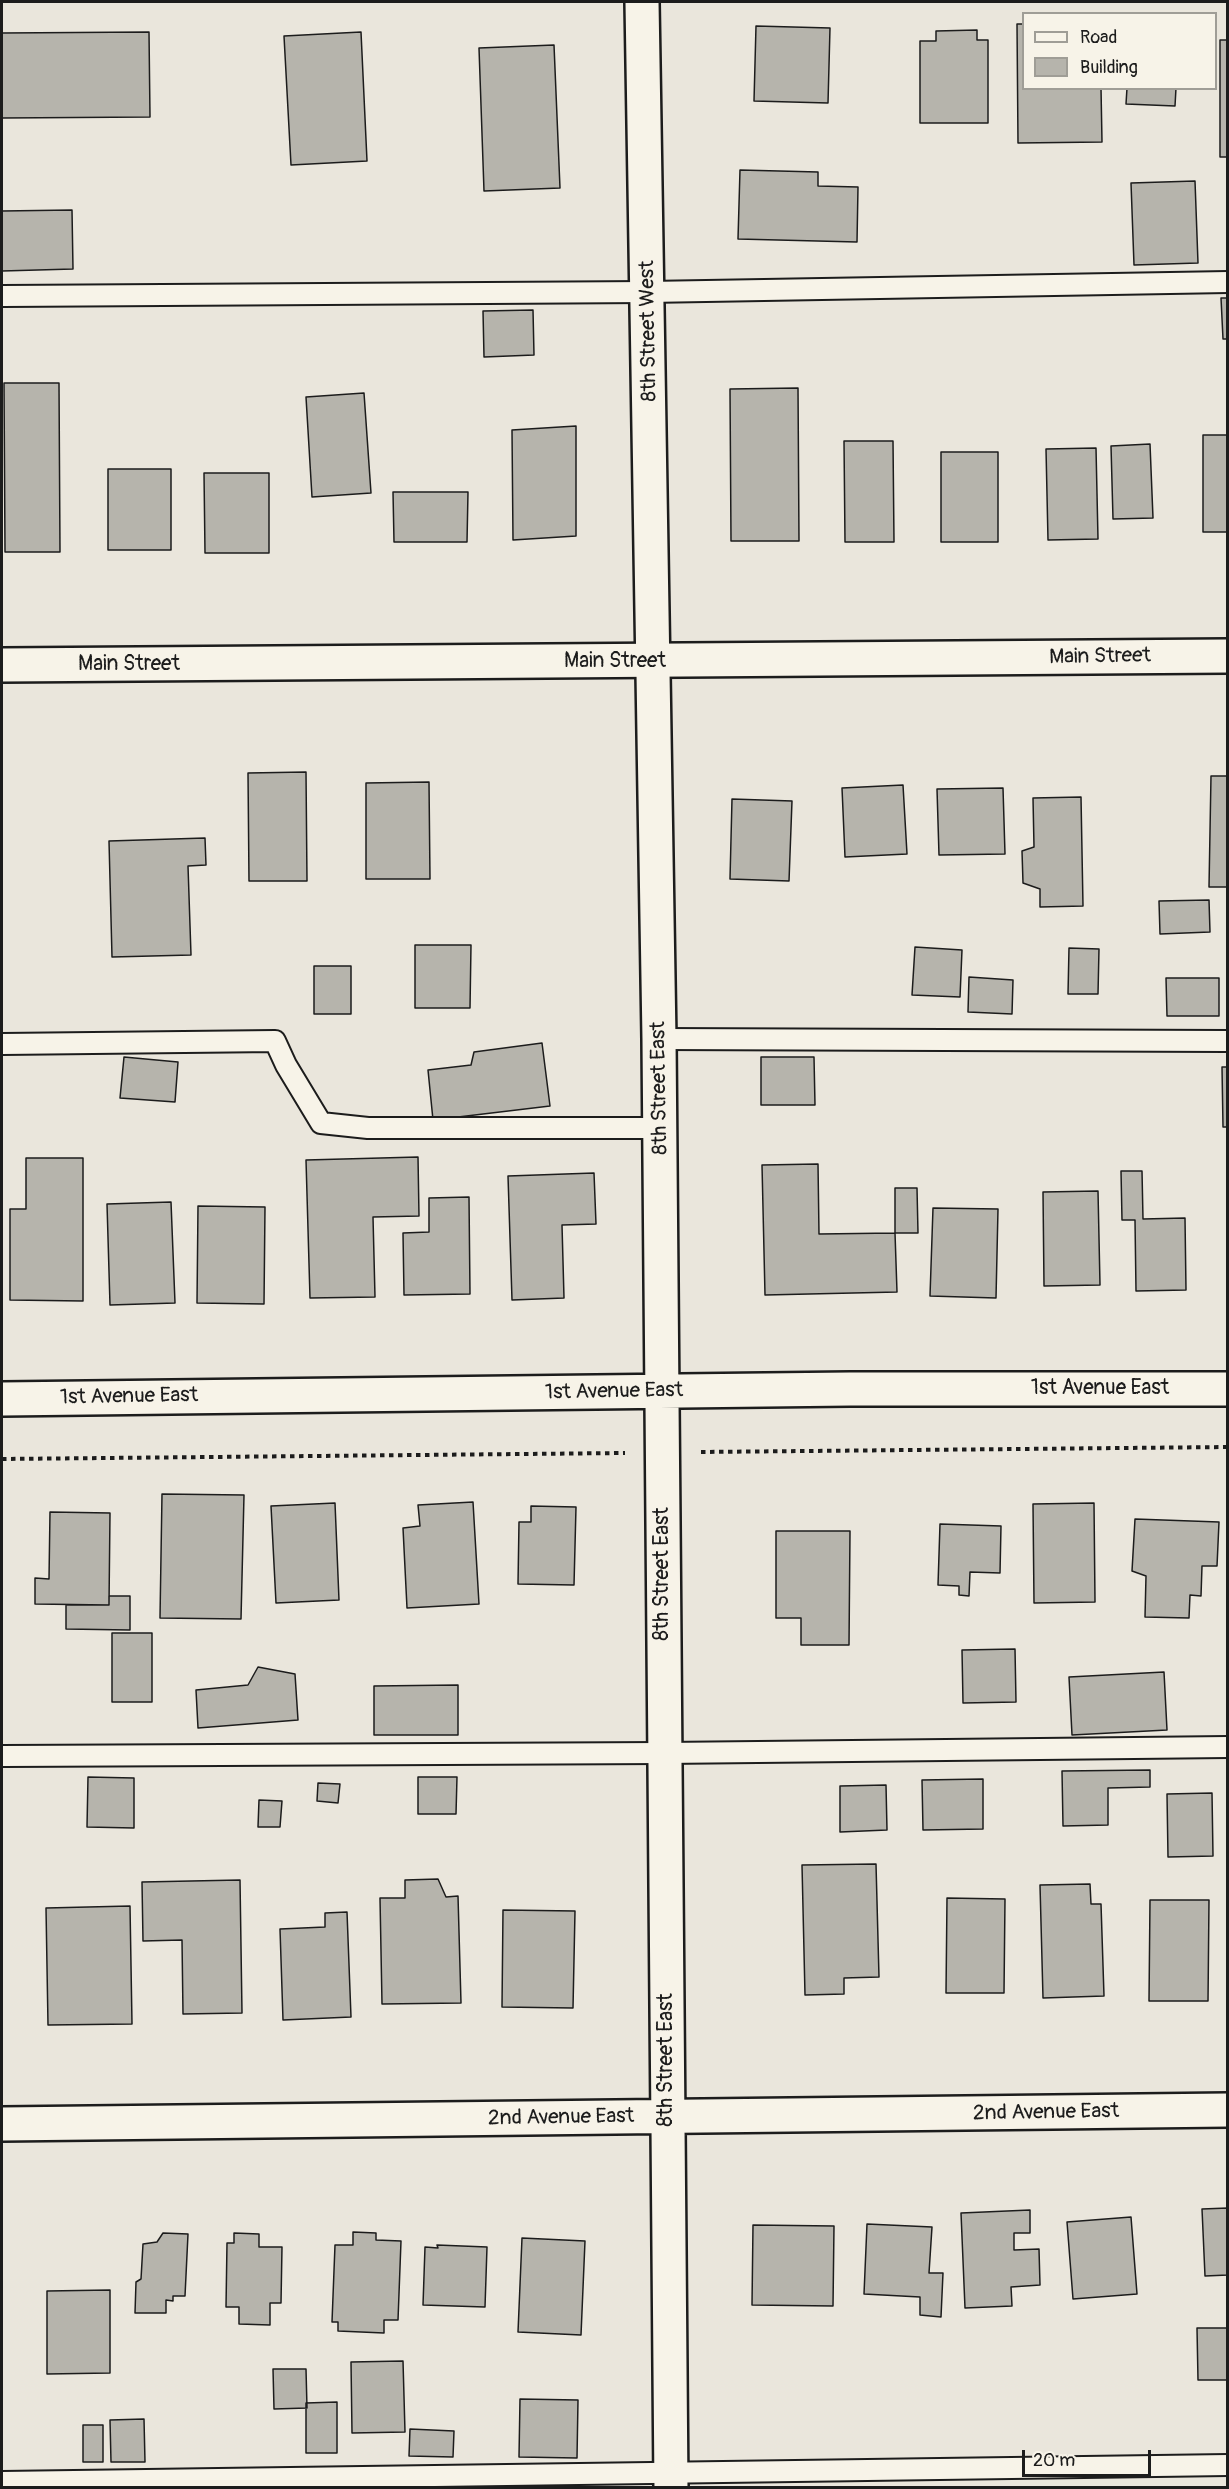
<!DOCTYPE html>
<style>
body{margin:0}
#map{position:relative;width:1229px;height:2489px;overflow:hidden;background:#eae6dc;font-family:Pangolin,sans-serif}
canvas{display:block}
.frame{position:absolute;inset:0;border:3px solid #1c1c1c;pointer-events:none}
.legend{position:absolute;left:1022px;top:12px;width:195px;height:78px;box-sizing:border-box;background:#f7f3e8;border:2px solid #9f9d96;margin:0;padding:8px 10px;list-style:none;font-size:18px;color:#1c1c1c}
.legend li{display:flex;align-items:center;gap:12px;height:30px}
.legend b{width:30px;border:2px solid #9f9d96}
.scale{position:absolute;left:1022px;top:2450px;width:129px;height:27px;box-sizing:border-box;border:3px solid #1c1c1c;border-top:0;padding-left:8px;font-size:18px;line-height:21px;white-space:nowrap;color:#1c1c1c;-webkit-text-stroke:4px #f7f3e8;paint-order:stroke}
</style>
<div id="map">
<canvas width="1229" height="2489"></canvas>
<div class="frame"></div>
<ul class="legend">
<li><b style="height:8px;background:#f7f3e8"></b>Road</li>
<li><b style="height:16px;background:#b6b4ac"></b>Building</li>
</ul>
<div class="scale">20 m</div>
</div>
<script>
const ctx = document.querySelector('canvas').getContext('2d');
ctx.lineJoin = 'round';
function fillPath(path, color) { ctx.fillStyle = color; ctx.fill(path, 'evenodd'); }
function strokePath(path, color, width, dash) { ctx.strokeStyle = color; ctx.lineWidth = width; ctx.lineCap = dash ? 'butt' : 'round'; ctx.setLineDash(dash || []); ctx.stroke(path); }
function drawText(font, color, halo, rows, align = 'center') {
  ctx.font = font + ' Pangolin,sans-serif'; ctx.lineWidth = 4.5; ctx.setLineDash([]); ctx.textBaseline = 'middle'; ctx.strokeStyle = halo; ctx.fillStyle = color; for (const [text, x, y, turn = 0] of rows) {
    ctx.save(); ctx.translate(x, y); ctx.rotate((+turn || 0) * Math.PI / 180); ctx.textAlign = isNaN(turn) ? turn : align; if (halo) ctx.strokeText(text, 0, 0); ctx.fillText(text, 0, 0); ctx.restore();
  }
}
const building = new Path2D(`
 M1017,24H1024V88H1101L1102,142L1018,143Z
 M756,26L830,28L828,103L754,101Z
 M977,30V40H988V123H920V41H936V31Z
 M149,32L150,117L2,118V33Z
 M361,32L367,161L291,165L284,36Z
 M1220,40H1228V157H1220Z
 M554,45L560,188L484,191L479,48Z
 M1127,88H1176L1175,106L1126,104Z
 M740,170L818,172V186L858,187L857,242L738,239Z
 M1195,181L1198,263L1134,265L1131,183Z
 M72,210L73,269L2,271V211Z
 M1221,298H1228V339H1223Z
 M533,310L534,355L484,357L483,311Z
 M4,383H59L60,552H5Z
 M798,388L799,541H731L730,389Z
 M364,393L371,493L312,497L306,397Z
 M576,426V536L513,540L512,430Z
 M1203,435H1228V532H1203Z
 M844,441H893L894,542H845Z
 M1150,444L1153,518L1113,519L1111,446Z
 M1096,448L1098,539L1048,540L1046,449Z
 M941,452H998V542H941Z
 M108,469H171V550H108Z
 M204,473H269V553H205Z
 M393,492H468L467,542H394Z
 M306,772L307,881H249L248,773Z
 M1211,776H1228V887H1209Z
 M429,782L430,879H366V783Z
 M903,785L907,854L845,857L842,788Z
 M1003,788L1005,854L939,855L937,789Z
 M1081,797L1083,906L1040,907V889L1023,883L1022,851L1034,847L1033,798Z
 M732,799L792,801L789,881L730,879Z
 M205,838L206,865L188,866L191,955L112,957L109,841Z
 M1209,900L1210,932L1160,934L1159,901Z
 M415,945H471L470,1008H415Z
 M915,947L962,950L960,997L912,995Z
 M1069,948L1099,949L1098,994H1068Z
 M314,966H351V1014H314Z
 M969,977L1013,980L1012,1014L968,1012Z
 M1166,978H1219V1016H1167Z
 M542,1043L550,1106L433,1120L428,1070L471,1065L474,1052Z
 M124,1057L178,1062L175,1102L120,1098Z
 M761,1057H814L815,1105H761Z
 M1222,1067H1228V1127H1223Z
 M418,1157L419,1216L373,1217L375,1297L310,1298L306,1160Z
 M26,1158H83V1301L10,1300V1209H26Z
 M818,1164L819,1234L895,1233L897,1292L765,1295L762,1165Z
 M1121,1171H1142L1143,1219L1185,1218L1186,1290L1136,1291L1135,1220H1122Z
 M594,1173L596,1224L562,1225L564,1298L512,1300L508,1176Z
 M895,1188H917L918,1233H895Z
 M1098,1191L1100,1285L1044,1286L1043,1192Z
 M469,1197L470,1294L404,1295L403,1233L429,1232V1198Z
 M171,1202L175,1303L110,1305L107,1204Z
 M198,1206L265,1207L264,1304L197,1303Z
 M933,1208L998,1209L996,1298L930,1296Z
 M162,1494L244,1495L241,1619L160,1618Z
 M473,1502L479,1604L407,1608L403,1528L420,1526L418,1505Z
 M335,1503L339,1600L276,1603L271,1506Z
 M1094,1503L1095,1602L1034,1603L1033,1504Z
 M531,1506L576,1507L574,1585L518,1584L519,1522H531Z
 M50,1512L110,1513L109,1605L35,1604V1578L49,1579Z
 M1135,1519L1219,1522L1217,1566H1202L1201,1596L1190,1595L1189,1618L1145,1617L1146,1576L1132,1571Z
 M940,1524L1001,1526L1000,1573L970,1572L969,1596L959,1595V1586L938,1585Z
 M776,1531H850L849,1645H801V1618H776Z
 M109,1596H130V1630L66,1629V1605H109Z
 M112,1633H152V1702H112Z
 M1015,1649L1016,1702L963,1703L962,1650Z
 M258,1667L295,1674L298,1720L198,1728L196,1690L248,1685Z
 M1164,1672L1167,1730L1072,1735L1069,1677Z
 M458,1685V1735H374V1686Z
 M1150,1770V1787L1108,1788V1825L1063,1826L1062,1771Z
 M88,1777L134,1778V1828L87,1827Z
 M418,1777H457L456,1814H418Z
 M983,1779V1829L923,1830L922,1780Z
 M318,1783L340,1784L338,1803L317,1801Z
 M886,1785L887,1830L840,1832V1786Z
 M1212,1793L1213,1856L1168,1857L1167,1794Z
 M259,1800L282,1801L280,1827H258Z
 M876,1864L879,1977L844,1978V1994L805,1995L802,1865Z
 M438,1879L446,1897L458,1896L461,2003L382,2004L380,1898H405V1880Z
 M240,1880L242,2013L183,2014L182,1940L143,1941L142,1882Z
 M1090,1884L1091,1904H1101L1104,1996L1043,1998L1040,1885Z
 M947,1898L1005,1899L1004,1993H946Z
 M1150,1900H1209L1208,2001H1149Z
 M130,1906L132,2024L48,2025L46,1908Z
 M503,1910L575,1911L573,2008L502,2007Z
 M347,1912L351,2017L283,2020L280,1929L325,1927V1913Z
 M1228,2208V2275L1205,2276L1202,2209Z
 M1030,2210V2233H1014V2250L1039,2249L1040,2285L1011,2287L1012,2306L965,2308L961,2213Z
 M1131,2217L1137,2294L1073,2299L1067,2222Z
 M867,2224L932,2227L929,2273H943L941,2317L920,2315V2297L864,2294Z
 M753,2225L834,2226L833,2306L752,2305Z
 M353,2232L376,2233V2240L401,2241L398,2320H384V2333L338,2331V2322H332L335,2245H353Z
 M163,2233L188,2234L185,2296H173V2301L166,2300V2313H135L136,2282L141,2279L143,2244L157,2242Z
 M234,2233L259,2234V2247H282L281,2303H270V2325L239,2324V2307H226L227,2243H234Z
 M522,2238L585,2241L581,2335L518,2332Z
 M437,2245L487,2247L485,2307L423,2305L425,2247L438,2248Z
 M110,2290V2373L47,2374V2291Z
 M1197,2328H1228V2380H1198Z
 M403,2361L405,2432L352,2433L351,2362Z
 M273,2369H306L307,2408L274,2409Z
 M520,2399L578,2400L577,2458L519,2457Z
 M337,2402V2453H306V2403Z
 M144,2419L145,2462H111L110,2420Z
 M83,2425H103V2462H83Z
 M410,2429L454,2431L453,2457L409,2456Z`);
fillPath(building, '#b6b4ac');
strokePath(building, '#1c1c1c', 1.5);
const lane = new Path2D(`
 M2,296L648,292L1228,282
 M659,1039L1228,1041
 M2,1044L275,1041L286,1065L321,1123L368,1128H660
 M2,1756L664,1753L1228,1747
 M2,2482L1228,2465`);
const street = new Path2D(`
 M642,2L659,1039L671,2488
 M2,1399L850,1389H1228
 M2,2124L1228,2110`);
const primary = new Path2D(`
 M2,665L1228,656`);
strokePath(lane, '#1c1c1c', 24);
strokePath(street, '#1c1c1c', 38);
strokePath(primary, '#1c1c1c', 38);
strokePath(new Path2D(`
 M701,1452L1228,1447
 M2,1459L625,1453`), '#1c1c1c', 4, [4.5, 4.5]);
strokePath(lane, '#f7f3e8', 20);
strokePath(street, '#f7f3e8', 33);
strokePath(primary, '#f7f3e8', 33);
drawText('21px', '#1c1c1c', '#f7f3e8', [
 ["8th Street West",649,331,-91],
 ["Main Street",1100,657,-1],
 ["Main Street",615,662],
 ["Main Street",129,665],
 ["8th Street East",660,1088,-91],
 ["1st Avenue East",1100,1389],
 ["1st Avenue East",614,1392,-1],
 ["1st Avenue East",129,1397,-1],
 ["8th Street East",663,1574,-90],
 ["8th Street East",667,2060,-90],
 ["2nd Avenue East",1046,2113,-1],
 ["2nd Avenue East",561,2118,-1]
]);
</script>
